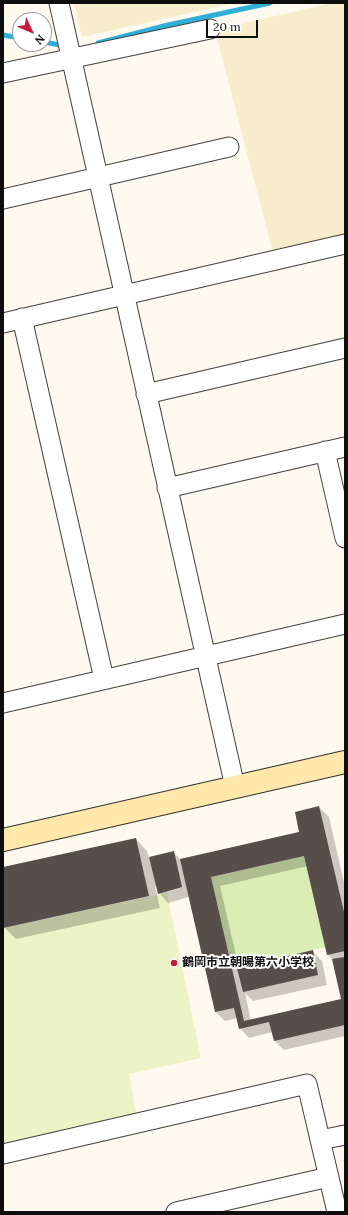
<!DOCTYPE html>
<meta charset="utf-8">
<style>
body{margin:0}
#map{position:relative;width:348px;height:1215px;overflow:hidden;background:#fff9ef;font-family:Lora,serif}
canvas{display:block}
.frame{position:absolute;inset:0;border:4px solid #0e0e0e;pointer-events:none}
.north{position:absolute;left:12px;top:12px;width:40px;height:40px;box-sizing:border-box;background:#fff;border:1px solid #9f9f9f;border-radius:50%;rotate:134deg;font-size:11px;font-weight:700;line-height:16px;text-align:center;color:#0e0e0e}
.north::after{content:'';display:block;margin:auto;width:14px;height:18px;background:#c91b3e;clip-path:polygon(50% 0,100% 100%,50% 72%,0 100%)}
.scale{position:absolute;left:206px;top:20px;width:52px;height:18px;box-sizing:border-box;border:2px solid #0e0e0e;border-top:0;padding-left:5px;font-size:12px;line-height:14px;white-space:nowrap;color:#0e0e0e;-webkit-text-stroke:3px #fff;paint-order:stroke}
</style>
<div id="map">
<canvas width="348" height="1215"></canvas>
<div class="frame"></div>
<div class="north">N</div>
<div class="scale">20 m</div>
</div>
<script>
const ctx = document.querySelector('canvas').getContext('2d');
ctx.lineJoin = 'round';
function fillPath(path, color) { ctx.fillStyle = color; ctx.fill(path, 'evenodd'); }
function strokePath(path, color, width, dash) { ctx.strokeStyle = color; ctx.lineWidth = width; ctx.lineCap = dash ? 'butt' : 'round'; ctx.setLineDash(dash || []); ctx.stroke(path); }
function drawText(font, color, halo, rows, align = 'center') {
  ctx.font = font + ' Lora,"Noto Sans JP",serif'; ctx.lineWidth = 4; ctx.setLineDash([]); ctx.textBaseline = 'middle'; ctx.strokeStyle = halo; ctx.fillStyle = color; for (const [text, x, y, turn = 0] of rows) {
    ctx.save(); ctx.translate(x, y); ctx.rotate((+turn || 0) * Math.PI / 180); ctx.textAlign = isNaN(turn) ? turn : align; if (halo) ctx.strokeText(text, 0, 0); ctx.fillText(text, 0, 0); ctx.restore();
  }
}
fillPath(new Path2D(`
 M74,3H235L82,37Z
 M332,3H345V235L273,253L215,30Z`), '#f7edcc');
fillPath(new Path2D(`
 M304,856L326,947L232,969L211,877Z`), '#daedb5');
fillPath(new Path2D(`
 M167,893L201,1058L129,1074L137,1118L3,1144V928Z`), '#ebf3c7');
fillPath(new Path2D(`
 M319,807L329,817L345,887V1036L284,1050L274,1040L272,1032L249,1038L240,1028L237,1018L225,1021L216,1012L189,897L168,903L159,893L157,886H155L160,908L16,939L4,927L3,868L136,839L147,851L149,858L173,852L181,860L300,832ZM308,866L328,955L333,960L342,1000L251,1021L245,993L253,1001L327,985L322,961L312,951L239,968L220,886Z`), '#0003');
strokePath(new Path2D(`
 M3,35L20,38
 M44,42L65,46
 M98,43L168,25L270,3`), '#30afd8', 5);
fillPath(new Path2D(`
 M319,806L345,916V951L327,955L304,856L211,877L244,1021L341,999L332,959L345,957V1025L274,1041L269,1022L239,1029L234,1008L215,1012L180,859L299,832L295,812Z
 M136,838L149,896L3,928V867Z
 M174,851L182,887L158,894L149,857Z
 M313,950L318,975L243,992L237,968Z`), '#574d49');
const street = new Path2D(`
 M59,3L235,787
 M3,73L210,29
 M3,199L229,147
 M22,318L104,679
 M3,323L345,244
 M146,394L345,348
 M325,451L345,538
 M167,488L345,447
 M3,703L345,624
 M320,1140L345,1135
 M3,1154L307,1084L337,1212
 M176,1212L329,1177`);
const secondary = new Path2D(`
 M3,840L345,762`);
strokePath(street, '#414141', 21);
strokePath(secondary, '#303030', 24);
strokePath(street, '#fff', 19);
strokePath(secondary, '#ffe8aa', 22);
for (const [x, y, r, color] of [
 [174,963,4,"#c91b3e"]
]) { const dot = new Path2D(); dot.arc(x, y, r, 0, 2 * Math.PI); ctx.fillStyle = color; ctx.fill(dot); strokePath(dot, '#fff', 1.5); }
drawText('bold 12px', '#0e0e0e', '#fff', [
 ["鶴岡市立朝暘第六小学校",182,963]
], 'left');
</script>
